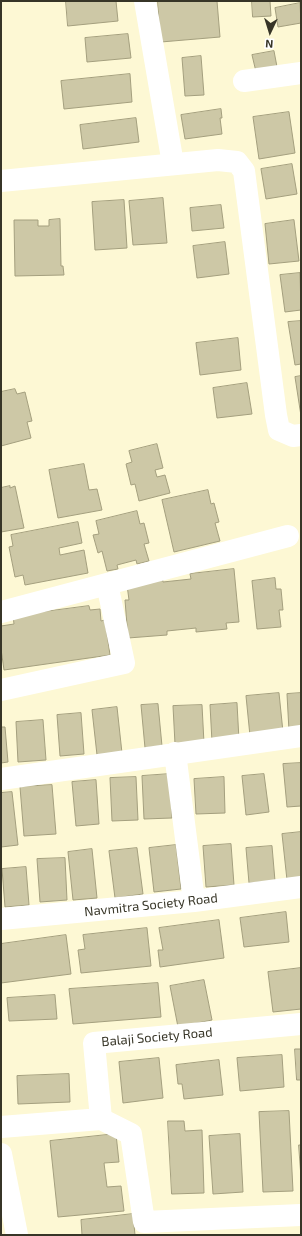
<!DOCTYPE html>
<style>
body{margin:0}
#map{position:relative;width:302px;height:1236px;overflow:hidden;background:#fdf8d4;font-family:"Exo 2",sans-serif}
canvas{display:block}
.frame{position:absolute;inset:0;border:2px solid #373527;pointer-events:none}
.north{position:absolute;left:250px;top:12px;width:40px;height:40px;-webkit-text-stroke:3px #fff;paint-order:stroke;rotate:184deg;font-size:11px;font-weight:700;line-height:16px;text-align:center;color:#373527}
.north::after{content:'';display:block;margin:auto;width:14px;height:18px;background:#373527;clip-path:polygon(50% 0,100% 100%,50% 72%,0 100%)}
</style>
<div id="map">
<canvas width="302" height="1236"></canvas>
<div class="frame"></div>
<div class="north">N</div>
</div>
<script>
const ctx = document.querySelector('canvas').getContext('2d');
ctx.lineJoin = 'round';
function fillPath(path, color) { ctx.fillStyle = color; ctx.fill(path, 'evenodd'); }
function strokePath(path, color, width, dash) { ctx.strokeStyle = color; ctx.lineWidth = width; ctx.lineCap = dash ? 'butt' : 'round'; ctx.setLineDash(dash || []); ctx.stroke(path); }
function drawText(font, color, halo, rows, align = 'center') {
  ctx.font = font + ' "Exo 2",sans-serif'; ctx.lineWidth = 4; ctx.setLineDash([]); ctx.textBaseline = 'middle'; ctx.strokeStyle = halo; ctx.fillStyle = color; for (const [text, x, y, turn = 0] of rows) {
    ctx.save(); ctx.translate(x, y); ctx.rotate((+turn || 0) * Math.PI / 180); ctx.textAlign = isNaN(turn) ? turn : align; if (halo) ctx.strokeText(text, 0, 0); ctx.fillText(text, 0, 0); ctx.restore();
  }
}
const building = new Path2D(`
 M66,1H116L118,21L68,26Z
 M158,1H217L220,37L161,42Z
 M252,1H270L271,16L253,17Z
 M300,3L301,23L278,27L275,8Z
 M128,34L131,58L87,62L85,38Z
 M274,51L278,72L257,76L252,55Z
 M201,56L204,95L185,96L182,58Z
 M130,74L132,102L64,109L61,81Z
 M221,109L222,118H220L222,134L185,139L181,115Z
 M289,112L295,153L259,159L253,117Z
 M136,118L139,142L83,149L80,125Z
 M292,164L297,194L266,199L261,169Z
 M163,198L167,243L133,245L129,201Z
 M124,200L127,248L95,250L92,202Z
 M221,205L224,228L192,231L190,208Z
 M60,219L61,266H63L64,275L15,276L14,220H38V226H49V220Z
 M294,220L299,261L269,264L265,224Z
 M225,242L229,274L197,278L193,246Z
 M300,273L301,310L285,312L280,275Z
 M301,321V364L295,365L288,322Z
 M238,338L241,370L200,375L196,343Z
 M301,376V416L295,377Z
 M247,383L252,414L217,418L213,388Z
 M15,389L17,394L25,392L32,421L27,422L31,438L1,446V392Z
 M157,444L163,468L155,470L157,477L165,475L170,493L139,501L135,484L131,485L126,464L132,462L129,451Z
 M84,464L89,490L97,489L102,510L58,518L49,470Z
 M10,486V488L15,486L24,528L1,532V488Z
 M208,490L211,504L214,503L219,522L215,523L220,541L174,552L162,500Z
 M137,511L140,524L144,523L149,543L144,544L149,561L137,564L136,560L117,565L118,569L107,571L102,551L98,553L93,535L99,534L96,521Z
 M78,522L82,543L59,548L60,555L84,550L88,573L25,585L23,575L15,577L9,547L13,546L11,535Z
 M234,569L239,622L226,623L227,629L196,632V628L167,631V635L128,638L125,600H129L127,585L162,576L163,582L191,579L190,574Z
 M275,578L276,589H281L283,610H279L281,627L257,629L252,581Z
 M89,606L90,610L100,609L101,621L105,620L110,655L4,670L1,649V626L14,624L13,616Z
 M279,693L283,732L250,736L246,696Z
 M301,693V731H289L287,694Z
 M237,703L239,740L212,742L210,705Z
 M158,704L162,746L145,748L141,705Z
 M202,705L204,743L175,744L173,706Z
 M117,707L122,753L97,755L92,710Z
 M81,713L84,754L60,756L57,715Z
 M43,720L46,760L18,762L16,722Z
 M1,727H5L8,762L1,763Z
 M301,763V806L287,807L283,764Z
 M170,774L172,818L144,819L142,776Z
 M264,774L269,812L246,815L242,776Z
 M136,777L138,820L112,821L110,778Z
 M224,777L225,813L196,814L194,779Z
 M96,780L99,824L76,826L72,782Z
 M52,785L56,834L24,836L20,787Z
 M12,792L18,845L1,847V793Z
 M301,832V879L287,880L282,834Z
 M231,844L234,885L206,887L203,846Z
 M176,845L181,889L154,892L149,848Z
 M272,846L275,881L249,883L246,848Z
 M137,848L143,894L115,898L109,851Z
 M92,849L97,898L73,900L68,852Z
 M65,858L67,900L40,902L37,859Z
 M26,867L29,905L5,907L2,869Z
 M286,912L289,942L244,947L240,918Z
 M219,920L224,958L160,967L158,950H163L159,928Z
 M147,928L151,966L81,973L78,950L85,949L83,935Z
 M66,935L71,974L1,983V944Z
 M301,968V1009L273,1012L268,972Z
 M204,980L212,1020L178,1027L170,986Z
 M158,983L161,1017L73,1024L69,989Z
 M55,995L57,1019L9,1021L7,998Z
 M295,1049H301V1080H297Z
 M282,1055L284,1087L240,1091L237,1058Z
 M159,1058L163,1098L123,1103L119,1062Z
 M219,1060L223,1095L184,1099L182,1084H178L176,1065Z
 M69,1074L70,1102L18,1104L17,1076Z
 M289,1111L293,1191L263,1192L259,1112Z
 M168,1121H184L185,1131L202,1130L204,1193L172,1194Z
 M116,1134L119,1162L104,1163L107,1187L121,1186L124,1211L58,1217L50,1141Z
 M240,1134L243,1192L213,1194L209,1136Z
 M299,1145H301V1177Z
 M133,1214L135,1235H82L81,1220Z`);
fillPath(building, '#cdc8a6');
strokePath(building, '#a49f7e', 1);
strokePath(new Path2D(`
 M145,1L173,164
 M244,81L301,73
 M1,181L218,160L237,162L244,171L276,415L279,430L293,436L301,435
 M1,612L288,536
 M1,690L124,663L107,584
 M175,753L194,901
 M1,779L301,736
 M1,919L194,901L301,887
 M101,1119L131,1134L144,1222L301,1215
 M1,1127L101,1119L94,1043L301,1024`), '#fff', 22);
strokePath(new Path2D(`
 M1,1154L17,1235`), '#fff', 22);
drawText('13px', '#373527', '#fff', [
 ["Navmitra Society Road",151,905,-6],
 ["Balaji Society Road",157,1037,-5]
]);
</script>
